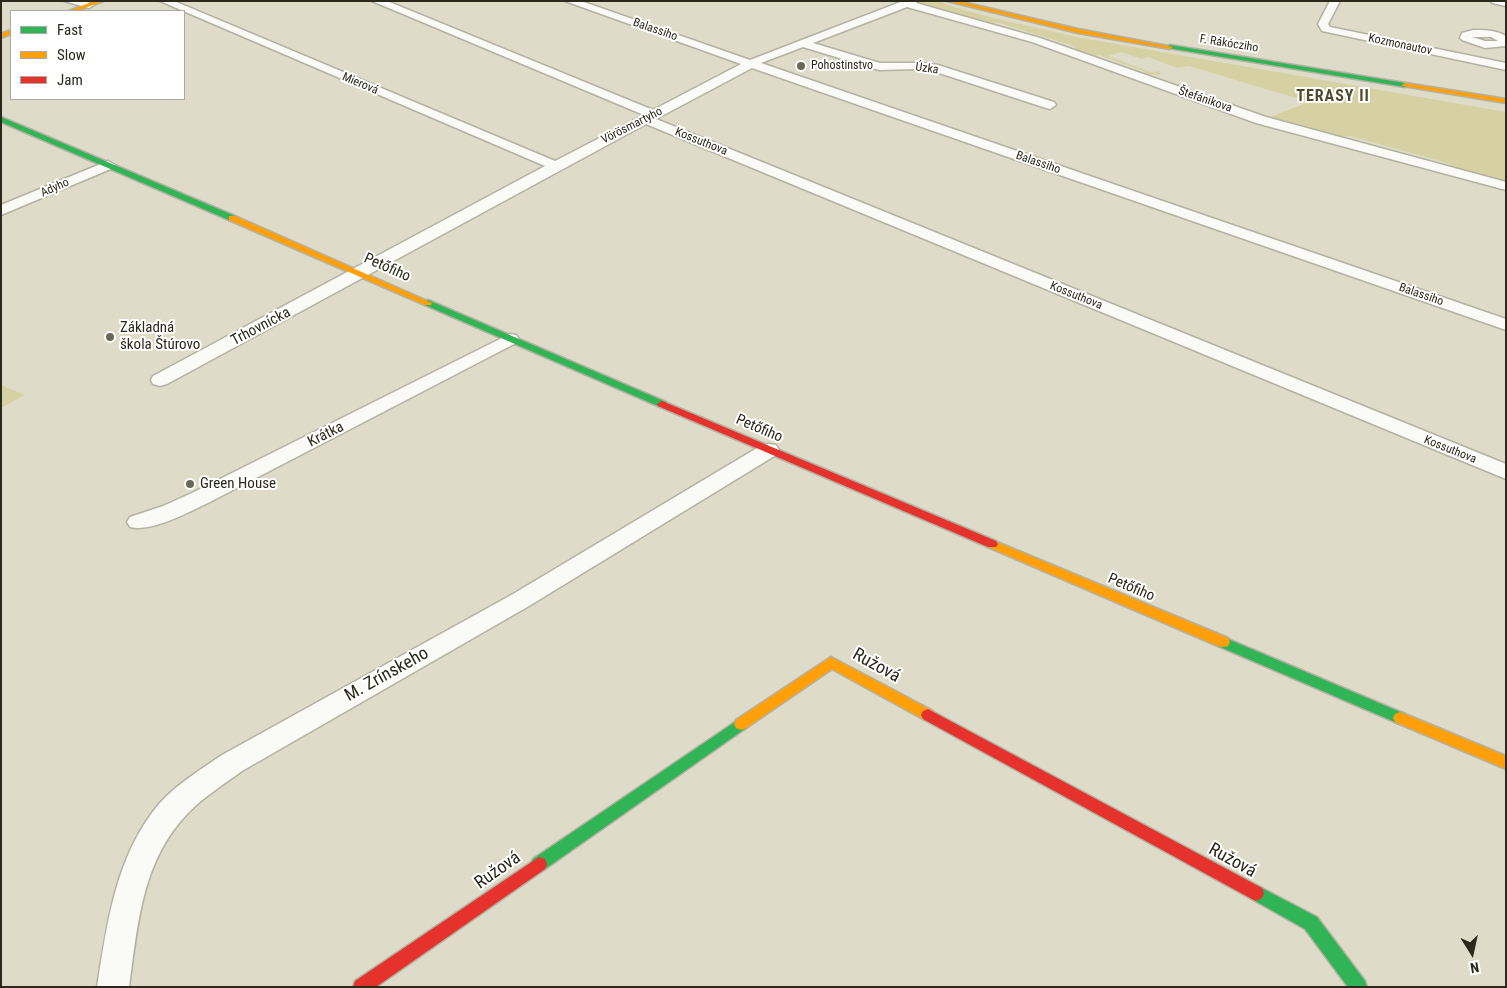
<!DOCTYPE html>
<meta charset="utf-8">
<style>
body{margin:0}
#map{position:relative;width:1507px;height:988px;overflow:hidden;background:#dedcc8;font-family:"Roboto Condensed",sans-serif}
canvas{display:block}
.frame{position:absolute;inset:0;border:2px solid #2a291b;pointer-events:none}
.legend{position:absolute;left:10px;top:10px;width:175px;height:90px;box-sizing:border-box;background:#fff;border:1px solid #aaa9a4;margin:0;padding:6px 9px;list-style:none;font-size:15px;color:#2a291b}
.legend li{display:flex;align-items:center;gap:10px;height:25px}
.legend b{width:25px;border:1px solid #aaa9a4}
.north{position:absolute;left:1447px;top:928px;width:50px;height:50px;-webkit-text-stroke:4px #fff;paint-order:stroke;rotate:170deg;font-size:14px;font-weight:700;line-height:20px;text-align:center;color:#2a291b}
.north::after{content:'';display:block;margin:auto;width:18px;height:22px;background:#2a291b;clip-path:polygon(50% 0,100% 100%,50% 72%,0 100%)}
</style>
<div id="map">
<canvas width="1507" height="988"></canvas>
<div class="frame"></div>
<ul class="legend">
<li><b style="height:6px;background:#30b455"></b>Fast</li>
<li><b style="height:6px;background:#ff9f0a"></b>Slow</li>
<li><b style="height:6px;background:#e5322d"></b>Jam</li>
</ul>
<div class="north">N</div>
</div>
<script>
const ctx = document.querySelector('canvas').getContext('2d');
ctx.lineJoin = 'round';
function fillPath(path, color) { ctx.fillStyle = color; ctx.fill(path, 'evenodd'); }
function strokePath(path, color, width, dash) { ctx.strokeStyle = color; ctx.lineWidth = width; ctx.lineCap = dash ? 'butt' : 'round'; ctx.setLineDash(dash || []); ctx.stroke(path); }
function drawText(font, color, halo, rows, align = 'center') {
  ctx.font = font + ' "Roboto Condensed",sans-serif'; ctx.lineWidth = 4; ctx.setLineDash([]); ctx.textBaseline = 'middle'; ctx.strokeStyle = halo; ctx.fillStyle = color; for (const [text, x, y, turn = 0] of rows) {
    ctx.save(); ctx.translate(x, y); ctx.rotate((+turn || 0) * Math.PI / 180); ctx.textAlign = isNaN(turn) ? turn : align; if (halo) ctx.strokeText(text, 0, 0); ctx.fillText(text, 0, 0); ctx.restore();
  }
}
fillPath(new Path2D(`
 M922,1H939L953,7L994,18L1076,37L1506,112V183L1452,170L1451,164L1350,136L1334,137L1270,117L1309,102L1189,66L1177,68L1148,57L1141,59L1121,52L1108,56L1153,73L1159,71L1161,72L1160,75L1142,74L1146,72L1099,55L1093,57L1076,51L1074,46L999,23H984L919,5L918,3Z
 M1,385L25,395L1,408Z`), '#d6d1a3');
const street = new Path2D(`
 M64,1H86L94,5L89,8Z
 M160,1H174L555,161L644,115L372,1H387L653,110L741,64L565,1H581L750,60L903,1H918L916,3L1040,38L1266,117L1506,182V190L1256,123L1032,42L907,7L813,43L880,63H919L938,65L1054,102L1056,105L1050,109L1046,108L936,72L919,69L879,70L803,47L761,63L1506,319V330L752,68L656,119L1506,464V479L646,124L167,384L160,386L153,384L151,380L153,376L545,166Z
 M1330,1H1340L1328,24L1330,27L1506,63V70L1322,31L1318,24Z
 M1491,1H1506V6L1492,3Z
 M1473,30C1484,30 1496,30 1506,36V46L1485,48L1462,40L1460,38L1462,33ZM1472,37H1491L1498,41H1485Z
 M108,161L115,165L113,168L1,215V205Z
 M510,334L516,335L519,339L516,343L208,503C189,512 150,533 130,527L127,522L130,517L163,506L192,493Z
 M769,444L776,445L779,450L776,455L529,606L242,771C220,787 197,801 180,822C141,868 137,930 129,987H97C107,923 116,855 159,804C177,784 200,770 222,755L513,594L762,445Z`);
const fast = new Path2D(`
 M1170,45L1405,83L1408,85L1405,87L1168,48V46Z
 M1,117L235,216L236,218L229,220L1,122Z
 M428,300L666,402L667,404L662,407L658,406L425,305V301Z
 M1223,637L1405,714L1407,718L1405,722L1400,724L1395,722L1218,646L1216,642L1218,638Z
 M741,718L746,720L748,724L746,728L545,869L539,871L533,869L531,864L533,859Z
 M1256,885L1317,917L1365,981L1367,987H1348L1305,929L1250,898L1248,893L1250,888Z`);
const slow = new Path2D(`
 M94,1H103L77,11H69Z
 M947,1H958L1078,29L1173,47L1170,49L1078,33Z
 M11,30V34L1,38V34Z
 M1405,83L1506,99V103L1403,86L1402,85Z
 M229,216H235L432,303L431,305H425L229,220Z
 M992,540L1228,638L1230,642L1228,646L1223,647L1218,646L988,547L986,544L988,541Z
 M831,657L933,711L935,715L933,719L928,721L923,719L832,669L746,728L741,730L736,728L734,724L736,720Z
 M1400,712L1506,756V769L1395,722L1393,718L1395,714Z`);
const jam = new Path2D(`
 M662,401L996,541L998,544L996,547H988L658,406L657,404Z
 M928,709L1262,888L1264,893L1262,898L1256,901L1250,898L923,719L921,715L923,711Z
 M539,857L545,859L547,864L545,869L376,987H353L355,981Z`);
strokePath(street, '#b3b1a2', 3);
strokePath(fast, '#b3b1a2', 3);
strokePath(slow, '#b3b1a2', 3);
strokePath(jam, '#b3b1a2', 3);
fillPath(street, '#fafaf7');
fillPath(fast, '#30b455');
fillPath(slow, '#ff9f0a');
fillPath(jam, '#e5322d');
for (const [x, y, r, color] of [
 [801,66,5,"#696858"],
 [110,337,5,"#696858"],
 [190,484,5,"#696858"]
]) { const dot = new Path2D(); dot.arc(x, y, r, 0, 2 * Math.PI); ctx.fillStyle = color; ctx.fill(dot); strokePath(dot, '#fff', 2); }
drawText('12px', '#2a291b', '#fff', [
 ["Balassiho",655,30,19],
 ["F. Rákócziho",1229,44,9],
 ["Kozmonautov",1400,45,12],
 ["Úzka",927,69,8],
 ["Mierová",360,84,23],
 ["Štefánikova",1205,100,19],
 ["Vörösmartyho",632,126,-27],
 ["Kossuthova",701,142,22],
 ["Balassiho",1038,163,19],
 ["Adyho",55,188,-24],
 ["Balassiho",1421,295,19],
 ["Kossuthova",1076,296,22],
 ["Kossuthova",1450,450,22]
]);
drawText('12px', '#2a291b', '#fff', [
 ["Pohostinstvo",811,66]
], 'left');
drawText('15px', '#2a291b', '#fff', [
 ["Petőfiho",387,268,24],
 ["Trhovnícka",261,327,-28],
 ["Petőfiho",759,429,23],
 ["Krátka",326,435,-27],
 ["Petőfiho",1131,588,23]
]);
drawText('15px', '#2a291b', '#fff', [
 ["Základná",120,328],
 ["škola Štúrovo",120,345],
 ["Green House",200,484]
], 'left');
ctx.letterSpacing = '1px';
drawText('bold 16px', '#4e4a2b', '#fff', [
 ["TERASY II",1333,97]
]);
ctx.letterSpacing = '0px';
drawText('18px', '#2a291b', '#fff', [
 ["Ružová",876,666,29],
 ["M. Zrínskeho",387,675,-29],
 ["Ružová",1232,861,29],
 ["Ružová",498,871,-35]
]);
</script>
